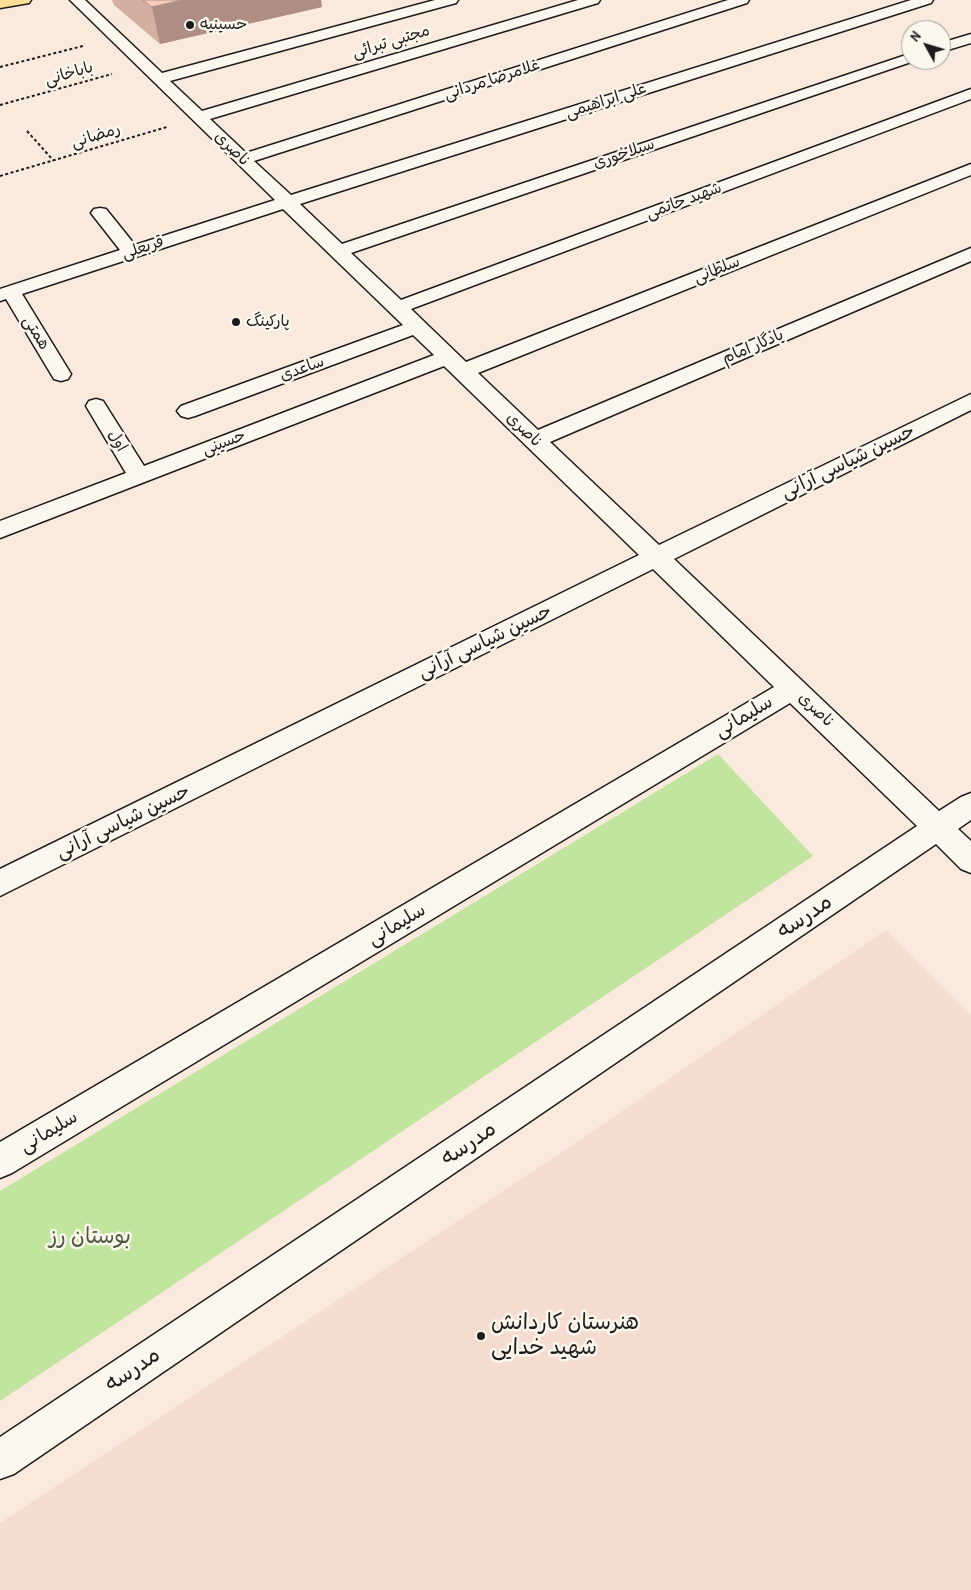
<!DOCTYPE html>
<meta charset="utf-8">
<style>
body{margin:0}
#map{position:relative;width:971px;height:1590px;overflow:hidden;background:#faeade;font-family:"Patrick Hand",sans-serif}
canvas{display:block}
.north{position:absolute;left:901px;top:20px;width:50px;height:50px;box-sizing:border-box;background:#fbf7ec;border:1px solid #a29f99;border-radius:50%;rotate:309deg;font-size:14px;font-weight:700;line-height:20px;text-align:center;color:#1c1c1c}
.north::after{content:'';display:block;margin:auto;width:18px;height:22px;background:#1c1c1c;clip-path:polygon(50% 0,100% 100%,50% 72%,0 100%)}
</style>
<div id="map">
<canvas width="971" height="1590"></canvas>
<div class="north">N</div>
</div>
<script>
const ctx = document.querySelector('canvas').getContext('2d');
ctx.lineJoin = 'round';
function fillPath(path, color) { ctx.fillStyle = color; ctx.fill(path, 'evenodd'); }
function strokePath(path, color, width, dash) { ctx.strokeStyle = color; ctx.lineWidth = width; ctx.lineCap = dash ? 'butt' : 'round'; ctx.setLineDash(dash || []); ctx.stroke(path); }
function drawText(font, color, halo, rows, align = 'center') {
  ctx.font = font + ' "Patrick Hand","Playpen Sans Arabic",sans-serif'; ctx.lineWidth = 5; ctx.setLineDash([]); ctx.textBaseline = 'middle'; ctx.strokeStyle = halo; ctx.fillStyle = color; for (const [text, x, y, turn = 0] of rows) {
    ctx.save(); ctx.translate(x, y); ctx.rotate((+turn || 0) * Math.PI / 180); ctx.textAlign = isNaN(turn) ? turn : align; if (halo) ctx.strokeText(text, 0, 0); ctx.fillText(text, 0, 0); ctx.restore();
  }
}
fillPath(new Path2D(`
 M886,930L971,1016V1590H0V1523L568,1148Z`), '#f5dcd0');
fillPath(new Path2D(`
 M718,754L813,856L0,1401V1191Z`), '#c1e59f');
const minor = new Path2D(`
 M70,0H85L162,73L435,0H458L456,3L170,81L202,111L578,0H600L598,3L210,119L246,153L728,0H749L747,3L254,161L291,195L911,0H933L931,3L300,204L342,244L906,55L911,53V60H917L351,253L401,300L971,89V99L411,309L466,362L971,164V175L478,373L538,430L971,248V261L550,442L659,545L971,394V410L674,559L939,811L961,797L971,793V820L958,829L971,841V873L961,869L936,844L14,1474L0,1479V1437L917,826L790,703L12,1173L0,1178V1142L774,687L653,569L0,896V869L639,555L444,366L0,538V521L126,473L86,406L89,401L96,399L103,401L144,466L434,355L413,335L195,416L188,418L181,416L177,411L181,406L403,325L283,209L22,294L71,374L68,379L61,381L54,379L6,299L0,301V289L120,250L91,213L94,209L100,208L106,209L135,245L275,200Z
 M971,34V43L941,52V43Z`);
const major = new Path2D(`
 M0,0H31L29,3L0,8Z`);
strokePath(minor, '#1c1c1c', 3);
strokePath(major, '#1c1c1c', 3);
strokePath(new Path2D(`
 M0,67L83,46
 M0,105L112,74
 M27,131L53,160
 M0,176L167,127`), '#1c1c1c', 2, [3, 2.5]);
fillPath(minor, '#fbf7ec');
fillPath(major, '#fdde96');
fillPath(new Path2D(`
 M112,0H321L322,7L160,44L114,5Z`), '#d5aea2');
fillPath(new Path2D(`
 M182,0H321L322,7L160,44L152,7Z`), '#ae8d84');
const building = new Path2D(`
 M143,0H182L152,7Z`);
fillPath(building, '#f8cabc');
strokePath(building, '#ae8d84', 1);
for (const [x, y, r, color] of [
 [190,25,5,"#1c1c1c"],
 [236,322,5,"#1c1c1c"],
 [481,1336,5,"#1c1c1c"]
]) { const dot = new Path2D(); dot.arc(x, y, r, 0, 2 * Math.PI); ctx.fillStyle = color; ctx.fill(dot); strokePath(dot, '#fbf7ec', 2); }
drawText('16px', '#1c1c1c', '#fbf7ec', [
 ["حسینیه",200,25],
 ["پارکینگ",246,322]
], 'left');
drawText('16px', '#1c1c1c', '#fbf7ec', [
 ["مجتبی تبرائی",391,42,-17],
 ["باباخانی",69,74,-16],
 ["غلامرضا مردانی",492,80,-18],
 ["علی ابراهیمی",606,101,-18],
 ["رمضانی",96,136,-17],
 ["ناصری",232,149,44],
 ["سیلاخوری",624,154,-19],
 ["شهید حاتمی",684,201,-20],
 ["قربعلی",143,248,-18],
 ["سلطانی",717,270,-22],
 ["همتی",36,333,58],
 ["یادگار امام",753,347,-23],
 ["ساعدی",302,369,-20],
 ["ناصری",524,430,44],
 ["اول",117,441,59],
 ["حسینی",224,443,-21],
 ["ناصری",816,710,44]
]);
drawText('19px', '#1c1c1c', '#fbf7ec', [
 ["حسین شیاسی آرانی",848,462,-26],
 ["حسین شیاسی آرانی",485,642,-26],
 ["سلیمانی",744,717,-31],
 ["حسین شیاسی آرانی",123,822,-26],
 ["سلیمانی",397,925,-31],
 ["سلیمانی",49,1132,-31]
]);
drawText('22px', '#1c1c1c', '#fbf7ec', [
 ["مدرسه",805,917,-34],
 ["مدرسه",469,1144,-34],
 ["مدرسه",133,1370,-34]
]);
drawText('22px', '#4e5843', '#fbf7ec', [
 ["بوستان رز",90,1237]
]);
drawText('22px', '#1c1c1c', '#fbf7ec', [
 ["هنرستان کاردانش",491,1323],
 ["شهید خدایی",491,1348]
], 'left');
</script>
